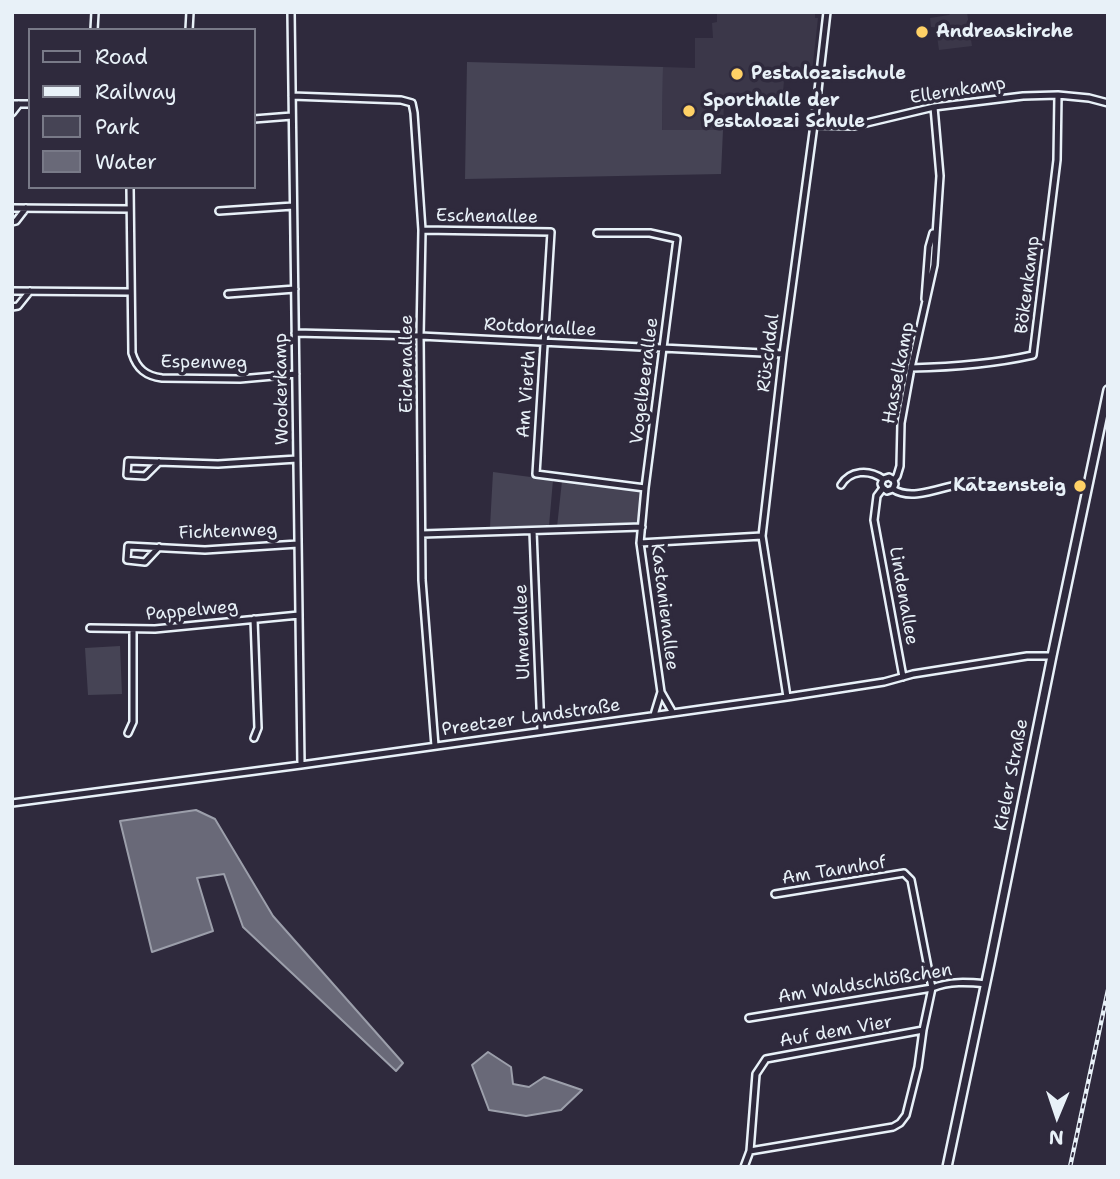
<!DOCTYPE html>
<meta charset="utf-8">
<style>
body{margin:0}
#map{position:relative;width:1120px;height:1179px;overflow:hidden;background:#2f2a3d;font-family:"Shantell Sans",sans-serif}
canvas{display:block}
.frame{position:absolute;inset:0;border:14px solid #e8f1f8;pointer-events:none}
.legend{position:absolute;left:28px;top:28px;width:228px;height:161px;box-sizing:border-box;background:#2f2a3d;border:2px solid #797a88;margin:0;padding:9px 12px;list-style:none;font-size:21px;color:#e8f1f8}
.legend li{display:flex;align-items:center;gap:14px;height:35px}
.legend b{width:35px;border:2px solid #797a88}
.north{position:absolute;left:1022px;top:1081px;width:70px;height:70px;-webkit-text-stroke:5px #2f2a3d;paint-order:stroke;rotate:182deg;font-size:19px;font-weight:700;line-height:28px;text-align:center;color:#e8f1f8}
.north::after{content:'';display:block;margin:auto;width:24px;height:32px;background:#e8f1f8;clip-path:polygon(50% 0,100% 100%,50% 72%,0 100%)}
</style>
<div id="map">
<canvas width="1120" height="1179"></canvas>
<div class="frame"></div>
<ul class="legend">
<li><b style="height:9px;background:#2f2a3d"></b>Road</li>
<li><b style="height:9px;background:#e8f1f8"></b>Railway</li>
<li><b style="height:19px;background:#464455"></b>Park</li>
<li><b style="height:19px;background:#696978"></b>Water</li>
</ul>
<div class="north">N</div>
</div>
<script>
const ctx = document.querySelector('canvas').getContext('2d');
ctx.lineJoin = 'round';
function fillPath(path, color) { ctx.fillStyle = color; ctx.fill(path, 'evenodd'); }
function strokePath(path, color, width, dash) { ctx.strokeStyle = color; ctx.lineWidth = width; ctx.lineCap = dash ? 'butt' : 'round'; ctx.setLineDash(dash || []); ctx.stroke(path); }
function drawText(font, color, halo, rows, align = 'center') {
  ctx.font = font + ' "Shantell Sans",sans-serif'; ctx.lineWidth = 7; ctx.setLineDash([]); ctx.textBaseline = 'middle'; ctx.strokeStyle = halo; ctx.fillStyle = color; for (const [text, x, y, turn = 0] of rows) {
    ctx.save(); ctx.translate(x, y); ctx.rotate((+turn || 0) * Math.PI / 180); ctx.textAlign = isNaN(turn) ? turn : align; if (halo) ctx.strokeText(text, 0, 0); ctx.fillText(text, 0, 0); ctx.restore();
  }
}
fillPath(new Path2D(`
 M717,12H815V18H818L811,81H784L782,102L724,101L723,130H662L663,67L695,68V38H713L712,23L717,22Z
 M952,12H967L972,46L939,50L937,36L943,35L942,28L931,27L930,18L949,15Z`), '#3b3749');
fillPath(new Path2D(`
 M467,62L663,67L662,130H723L721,174L465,179Z
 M493,472L553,480L549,526L490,527Z
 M562,481L642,491L638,523L557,527Z
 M120,646L122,694L88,695L85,648Z`), '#464455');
const water = new Path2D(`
 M196,810L215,819L273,916L403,1063L396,1071L243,927L224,874L197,878L213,931L152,952L120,821Z
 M488,1052L511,1067L513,1084L529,1087L544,1077L582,1090L561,1110L526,1116L489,1110L472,1065Z`);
fillPath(water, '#696978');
strokePath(water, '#9c9fab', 2);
const street = new Path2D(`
 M291,12L301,765
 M94,30L95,12
 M189,30L190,12
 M292,96L401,100L412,103L414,113L422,230L420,336L422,580L435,746
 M12,104H30
 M12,113L19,104
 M254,119L292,116
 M814,125L854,126L934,107L1023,96L1058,95L1089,98L1108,103
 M130,187L132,353C137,369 146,376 162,378L240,379L296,374
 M12,208L130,209
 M219,211L293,206
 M12,222L16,221L26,208
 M422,230L551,232L536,474L645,488
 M597,233H650L677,239L645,488L640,543L661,692L673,713
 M12,291L131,292
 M228,294L295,289
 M925,299L929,247L933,233
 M12,307L18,306L30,291
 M295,333L420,336L783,354
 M911,368C953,367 993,364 1033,355L1057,160L1058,95
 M159,462L145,476L127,475L128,461L218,464L297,459
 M883,479L881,484L883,488L877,496L874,520L903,677
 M841,485C850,470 869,469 883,479L889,477L894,480
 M883,488L887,491L893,489C914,503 949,483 973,482C976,481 980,483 984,483
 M893,489L895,484L894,480L897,476L900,466L901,423L911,368L934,265L940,176L934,107
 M533,531L541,731
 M422,534L642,527
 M640,543L762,536
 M159,547L145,562L127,560L128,546L205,550L298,544
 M90,628L155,629L299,615
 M787,697L762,536L783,354L814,125L827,12
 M654,715L661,692
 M128,733L133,722V630
 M254,738L258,728L254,619
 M12,803L301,765L787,697L884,682L913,674L1027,656H1052
 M749,1018L932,988C950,981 967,982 986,984
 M750,1151L893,1127L900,1123L906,1115L918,1067L923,1030L932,988L911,880L904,873L775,894
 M744,1167L750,1151L756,1074L766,1059L923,1030`);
const secondary = new Path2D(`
 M947,1167L990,963L1052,656L1108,390`);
strokePath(street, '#e8f1f8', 10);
strokePath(secondary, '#e8f1f8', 12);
strokePath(street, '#2f2a3d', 5);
strokePath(secondary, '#2f2a3d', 7);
const rail = new Path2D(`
 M1070,1167L1108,990`);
strokePath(rail, '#e8f1f8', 4.5);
strokePath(rail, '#2f2a3d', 2, [5]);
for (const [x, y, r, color] of [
 [922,32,7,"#ffd166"],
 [737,74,7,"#ffd166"],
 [689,111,7,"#ffd166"],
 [1080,486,7,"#ffd166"]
]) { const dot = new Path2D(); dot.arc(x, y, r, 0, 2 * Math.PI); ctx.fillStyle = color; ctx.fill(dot); strokePath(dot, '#2f2a3d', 2.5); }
drawText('bold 18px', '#e8f1f8', '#2f2a3d', [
 ["Andreaskirche",936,32],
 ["Pestalozzischule",751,74],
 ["Sporthalle der",703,101],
 ["Pestalozzi Schule",703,122],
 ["Katzensteig",1066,486,"right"]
], 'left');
drawText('18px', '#e8f1f8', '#2f2a3d', [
 ["Ellernkamp",958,91,-9],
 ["Eschenallee",487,217,1],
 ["Bökenkamp",1028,285,-83],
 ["Rotdornallee",540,328,3],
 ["Rüschdal",769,353,-83],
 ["Espenweg",204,363,1],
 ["Eichenallee",407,364,-90],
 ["Hasselkamp",899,373,-79],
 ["Vogelbeerallee",645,381,-83],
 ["Wookerkamp",282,389,-91],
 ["Am Vierth",527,394,-86],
 ["Fichtenweg",228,532,-2],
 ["Lindenallee",903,596,80],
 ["Kastanienallee",664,607,83],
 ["Pappelweg",192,611,-5],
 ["Ulmenallee",523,632,-92],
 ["Preetzer Landstraße",531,718,-8],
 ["Kieler Straße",1012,775,-79],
 ["Am Tannhof",834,871,-9],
 ["Am Waldschlößchen",865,984,-9],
 ["Auf dem Vier",836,1032,-10]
]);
</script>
